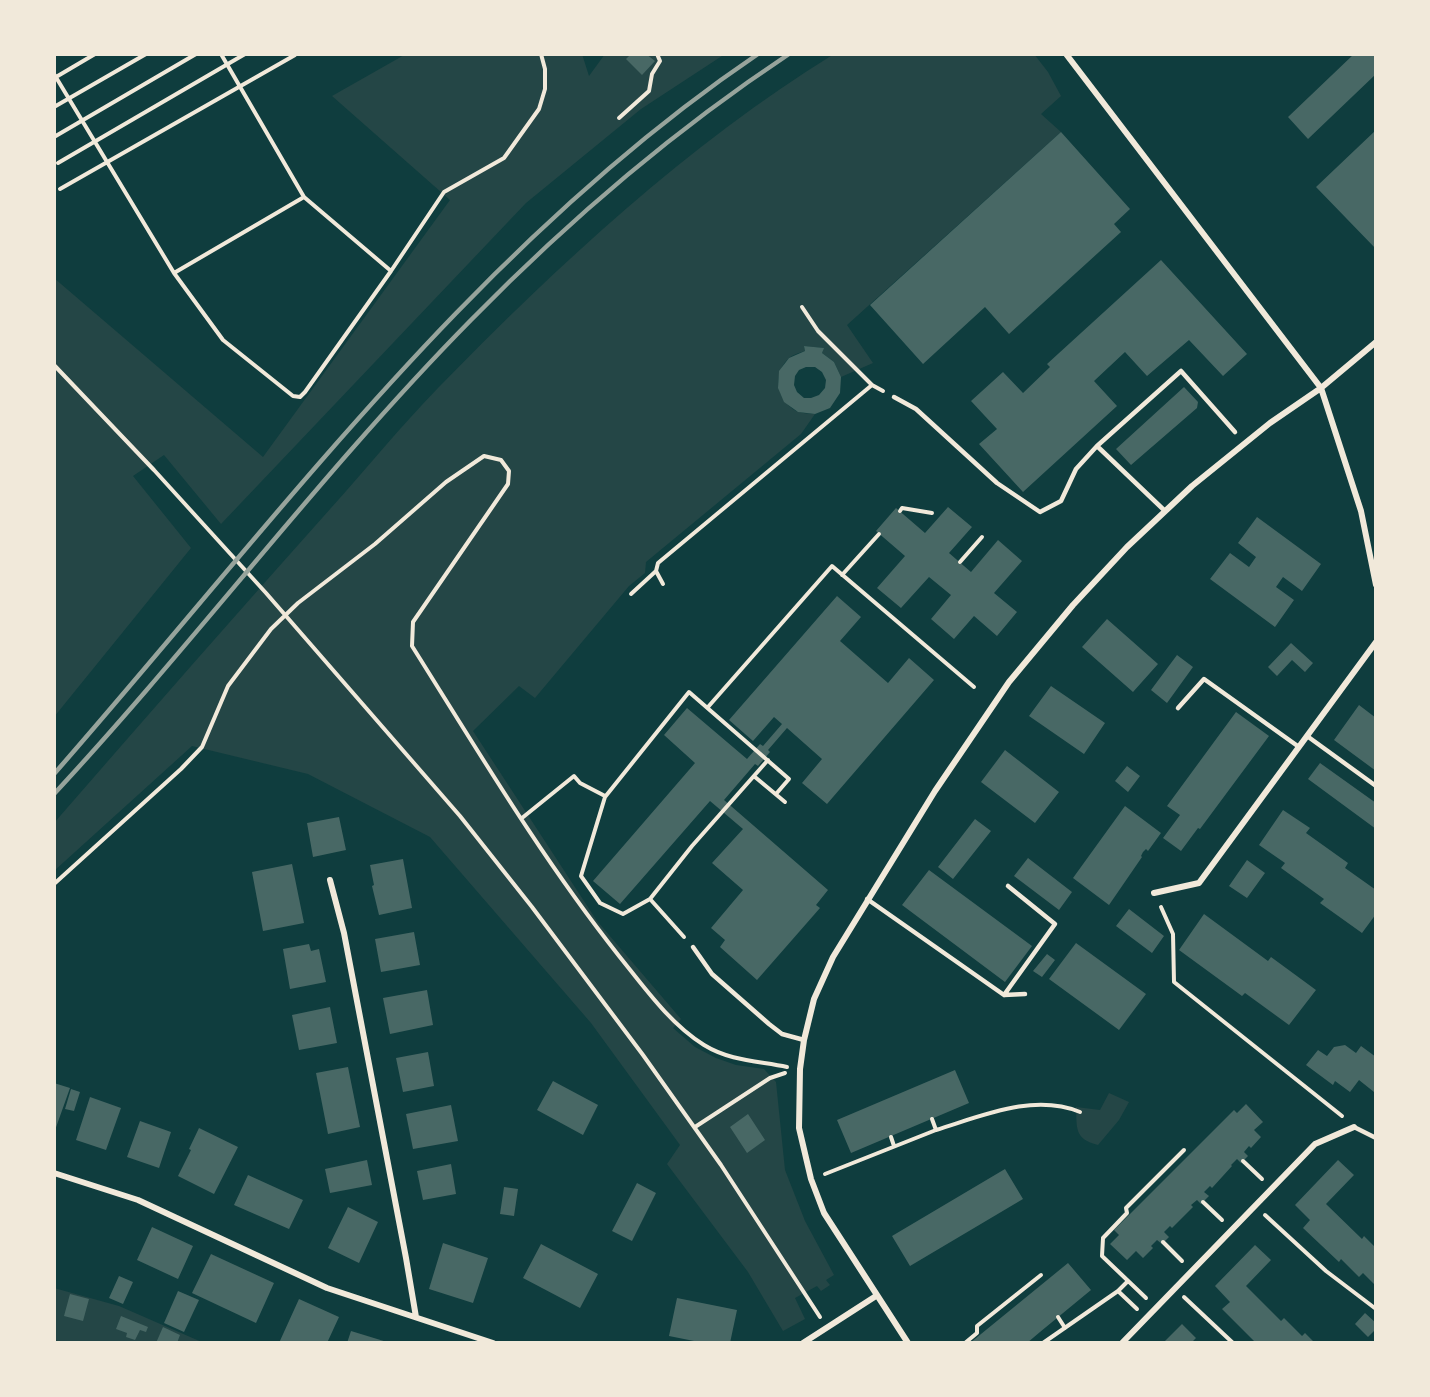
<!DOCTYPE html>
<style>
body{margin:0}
#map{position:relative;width:1430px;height:1397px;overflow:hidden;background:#0f3d3e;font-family:"Open Sans",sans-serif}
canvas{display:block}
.frame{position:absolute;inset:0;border:56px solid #f1e9da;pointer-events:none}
</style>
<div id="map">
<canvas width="1430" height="1397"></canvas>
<div class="frame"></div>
</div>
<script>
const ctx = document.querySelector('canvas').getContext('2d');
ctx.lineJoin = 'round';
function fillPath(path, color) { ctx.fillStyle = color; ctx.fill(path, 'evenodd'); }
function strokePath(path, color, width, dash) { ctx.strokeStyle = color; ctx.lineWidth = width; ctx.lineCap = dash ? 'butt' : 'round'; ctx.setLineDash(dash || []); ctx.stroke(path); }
fillPath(new Path2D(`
 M406,54H582L589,76L605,54H725L641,109L526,203L221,524L164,455L133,476L191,548L54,717V278L263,457L450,200L332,96Z
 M834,54H1034L1048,72L1061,96L1041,114L1061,132L847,325L873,363L841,377L834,362L822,353L823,348L804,346L805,351C799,353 792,355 788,359C772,375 777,400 796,411C801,413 809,414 815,414L801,434L646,562L645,573L629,586L535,698L519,686L473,731L597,921L681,1019L673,1028L695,1047L716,1058L736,1065L764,1069L776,1082L785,1170L805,1221L834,1275L826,1280L830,1285L821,1291L817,1286L795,1298L805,1319L783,1331L748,1272L667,1164L680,1145L591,1023L430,837L308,774L192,746L54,871V823C146,717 238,612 331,508C367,468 401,426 438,388C557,266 688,144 834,54Z
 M1109,1093L1129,1102L1119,1120L1098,1145C1074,1139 1077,1128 1076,1107L1100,1110Z
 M54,1288L119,1306L204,1343H54Z`), '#244646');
fillPath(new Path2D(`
 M631,54H646L655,61L642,75L626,59Z
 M1354,54H1373L1376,57V74L1308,139L1288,117Z
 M1376,130V249L1316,187Z
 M1061,132L1130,209L1114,224L1121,232L1009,334L985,307L923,364L870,305Z
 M1161,260L1247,354L1223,376L1189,340L1147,376L1125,352L1094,381L1117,406L1023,492L979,444L997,429L971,401L1003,372L1023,393L1050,367L1047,364Z
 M804,346L824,348L822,353L834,362L841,377L840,393L830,408L815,414L798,412L784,402L778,388L779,371L789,358L805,351ZM806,367H815L822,372L826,380L825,388L819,395L811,398H804L797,392L794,385L795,376L799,370Z
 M1184,387L1198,402L1197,408L1131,465L1116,449Z
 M948,507L972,527L949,553L971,572L998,540L1022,561L994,593L1017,612L997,636L974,616L954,639L931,619L951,595L929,577L901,608L877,588L905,556L876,531L896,508L925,533Z
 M1257,517L1321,564L1302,591L1283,577L1276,587L1294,600L1275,627L1210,579L1230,553L1249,567L1256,557L1238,543Z
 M837,596L861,617L840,641L888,683L909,658L934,680L827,804L802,783L822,759L787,728L768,750L770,752L758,766L755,764L724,800L828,890L816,905L820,908L757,980L720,947L725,940L711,928L743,890L712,863L743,829L710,801L620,904L593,881L695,763L664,735L687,708L747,759L760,744L763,746L782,724L774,717L753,741L729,720Z
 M1107,619L1158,664L1133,692L1082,647Z
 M1291,643L1313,663L1305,672L1292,660L1277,676L1268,667Z
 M1177,655L1193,667L1167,703L1151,690Z
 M1051,686L1105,723L1084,754L1029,716Z
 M1359,705L1376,718V771L1334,740Z
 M1236,712L1269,736L1200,829L1198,828L1181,851L1163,838L1180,815L1167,806Z
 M1005,750L1059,792L1035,823L981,782Z
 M1320,763L1376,803V829L1308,779Z
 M1127,766L1140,776L1128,792L1115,781Z
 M1125,806L1161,833L1148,851L1146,849L1143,852L1141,856L1142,857L1109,905L1073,878Z
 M1283,810L1310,828L1306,833L1348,863L1345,868L1376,890V914L1362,933L1320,903L1324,899L1281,868L1285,863L1259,845Z
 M339,817L346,850L313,857L307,823Z
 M975,819L991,831L953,879L938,867Z
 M1028,858L1072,892L1059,910L1014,876Z
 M403,859L412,908L379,915L372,886L374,885L370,865Z
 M1247,860L1265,873L1247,898L1229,886Z
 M292,864L304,923L263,931L252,872Z
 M929,870L1032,946L1005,982L902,905Z
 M1129,909L1164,936L1152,953L1116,926Z
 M1204,914L1268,961L1271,957L1316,990L1289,1025L1245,993L1242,996L1179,950Z
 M414,932L420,965L381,972L375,939Z
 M1076,943L1146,994L1119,1030L1049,979Z
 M309,944L311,951L319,949L326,982L290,989L283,949Z
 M1047,954L1055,960L1042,977L1033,971Z
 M427,990L433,1025L390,1034L383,998Z
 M330,1007L337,1043L299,1050L292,1015Z
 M1345,1045L1356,1053L1361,1046L1376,1057V1089L1374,1092L1359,1080L1350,1092L1335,1081L1333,1085L1306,1065L1318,1050L1327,1056L1334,1047Z
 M428,1052L434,1086L403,1092L396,1058Z
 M348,1067L360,1127L328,1134L316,1073Z
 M955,1070L969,1103L851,1153L837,1120Z
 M553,1081L598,1105L583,1135L537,1110Z
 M54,1083L70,1088L54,1133Z
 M71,1089L80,1092L74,1111L65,1109Z
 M90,1097L121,1108L106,1150L76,1140Z
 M1246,1104L1263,1122L1254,1130L1261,1137L1251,1148L1249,1146L1244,1152L1248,1156L1241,1163L1237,1159L1231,1165L1232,1166L1212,1188L1210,1186L1204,1192L1209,1196L1201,1204L1197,1200L1191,1205L1193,1207L1172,1228L1170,1226L1164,1232L1169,1237L1162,1244L1157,1240L1151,1246L1153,1248L1143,1258L1136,1251L1127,1260L1110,1244L1119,1235L1114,1230L1234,1110L1237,1113Z
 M451,1105L458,1141L413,1149L406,1114Z
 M748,1114L765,1140L747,1153L730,1127Z
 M140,1121L171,1132L159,1168L127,1157Z
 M199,1128L238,1147L214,1194L178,1176L191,1150L189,1149Z
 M367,1160L372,1185L330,1193L325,1169Z
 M1338,1160L1354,1175L1326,1204L1362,1239L1364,1236L1376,1248V1286L1363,1273L1359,1277L1341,1259L1339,1262L1303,1228L1310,1220L1295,1205Z
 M451,1164L456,1194L423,1200L417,1171Z
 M1005,1169L1023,1199L910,1266L892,1236Z
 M248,1175L303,1200L289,1229L234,1205Z
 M637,1183L656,1193L632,1241L612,1231Z
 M504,1187L518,1189L514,1216L500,1214Z
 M348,1207L378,1222L359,1263L328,1248Z
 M152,1227L193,1246L178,1279L137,1260Z
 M443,1243L488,1258L473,1303L429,1289Z
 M541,1244L598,1274L580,1308L523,1278Z
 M1255,1245L1271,1260L1246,1286L1281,1321L1284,1318L1302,1336L1305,1333L1315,1343H1256L1222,1309L1230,1302L1215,1286Z
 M211,1254L274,1283L256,1323L192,1293Z
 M1068,1263L1091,1290L1040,1332L1027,1343H970Z
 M119,1276L133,1282L123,1304L109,1298Z
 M178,1291L199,1300L184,1332L164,1323Z
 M70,1294L89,1299L83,1321L64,1316Z
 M677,1298L737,1310L730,1343H704L669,1336Z
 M299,1299L339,1317L327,1343H279Z
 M1365,1313L1376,1323V1329L1368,1337L1355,1324Z
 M121,1316L148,1327L146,1332L140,1330L135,1340L126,1337L127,1333L116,1329Z
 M1182,1324L1196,1338L1191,1343H1163Z
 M163,1327L180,1335L177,1343H156Z
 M351,1331L387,1342V1343H347Z`), '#486865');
strokePath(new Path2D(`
 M221,54L304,197L391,271
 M54,74L174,273L223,340L293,396L300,397L305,392L391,271L444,192L504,158L539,109L545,89V69L541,54
 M56,77L95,54
 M54,107L146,54
 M619,118L649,91L652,74L660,61L657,54
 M54,137L196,54
 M58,163L245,54
 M60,189L295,55
 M174,273L304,197
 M802,307L818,331L872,385L883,391
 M54,365L154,470L266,593L460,816L532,907L643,1055L721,1165L820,1317
 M900,511L902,508L932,513
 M960,562L982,537
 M842,575L879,534
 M663,584L656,571L658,563L872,385
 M631,594L656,571
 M708,707L832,566L974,687
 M755,777L785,802
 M522,818L574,776L580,783L605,796
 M54,884L181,769L202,747L228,686L271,629L298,603L375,544L446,482L484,456L501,460L509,471L508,484L413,622L412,646C478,751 542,859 619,956C644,987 670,1024 704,1045C730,1061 758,1061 787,1067
 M650,899L692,846L768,760
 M1161,907L1173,934L1174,982L1342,1116
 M684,937L650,899L623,914L600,903L581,876L605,797L689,692L789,779L776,794
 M695,1127L770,1078L785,1073
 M936,1130C982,1116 1033,1093 1080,1112
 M891,1137L894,1146
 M1243,1161L1262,1179
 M825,1174L936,1130L932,1119
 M1203,1202L1222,1220
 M1265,1215L1326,1271L1376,1309
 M1163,1242L1182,1261
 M1118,1291L1137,1309
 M1184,1297L1233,1343
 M1146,1298L1102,1256L1103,1238L1127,1213L1126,1208L1184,1150
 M1058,1317L1065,1328
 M965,1343L977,1333V1326L1041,1275
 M1043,1343L1118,1291L1128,1281`), '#f1e9da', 4);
strokePath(new Path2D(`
 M894,397L916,409L997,483L1040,512L1061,501L1076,469L1097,446L1165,511
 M1097,446L1181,371L1235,432
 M1178,708L1204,679L1299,747
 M1307,736L1376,786
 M867,899L1004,995L1025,994
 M693,947L712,974L769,1024L782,1034L804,1040
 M1004,995L1055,924L1008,886
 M1354,1127L1376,1138`), '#f1e9da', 4.5);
strokePath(new Path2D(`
 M1066,54L1321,388L1361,511L1376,585
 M330,880L344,933L406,1258L416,1317
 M1154,893L1199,883L1376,642
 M54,1173L138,1200L327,1288L493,1343
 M803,1343L876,1296
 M908,1343L824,1213L811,1179L799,1128L800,1069L804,1040L814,999L833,957L935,791L1009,682L1073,605L1127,547L1192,486L1270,423L1321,388L1376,342
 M1122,1343L1315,1144L1354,1127`), '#f1e9da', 6);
strokePath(new Path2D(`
 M54,774C275,522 477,244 758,54
 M54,794C197,640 323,470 471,320C568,221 673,131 789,54`), '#97a49c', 4.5);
</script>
